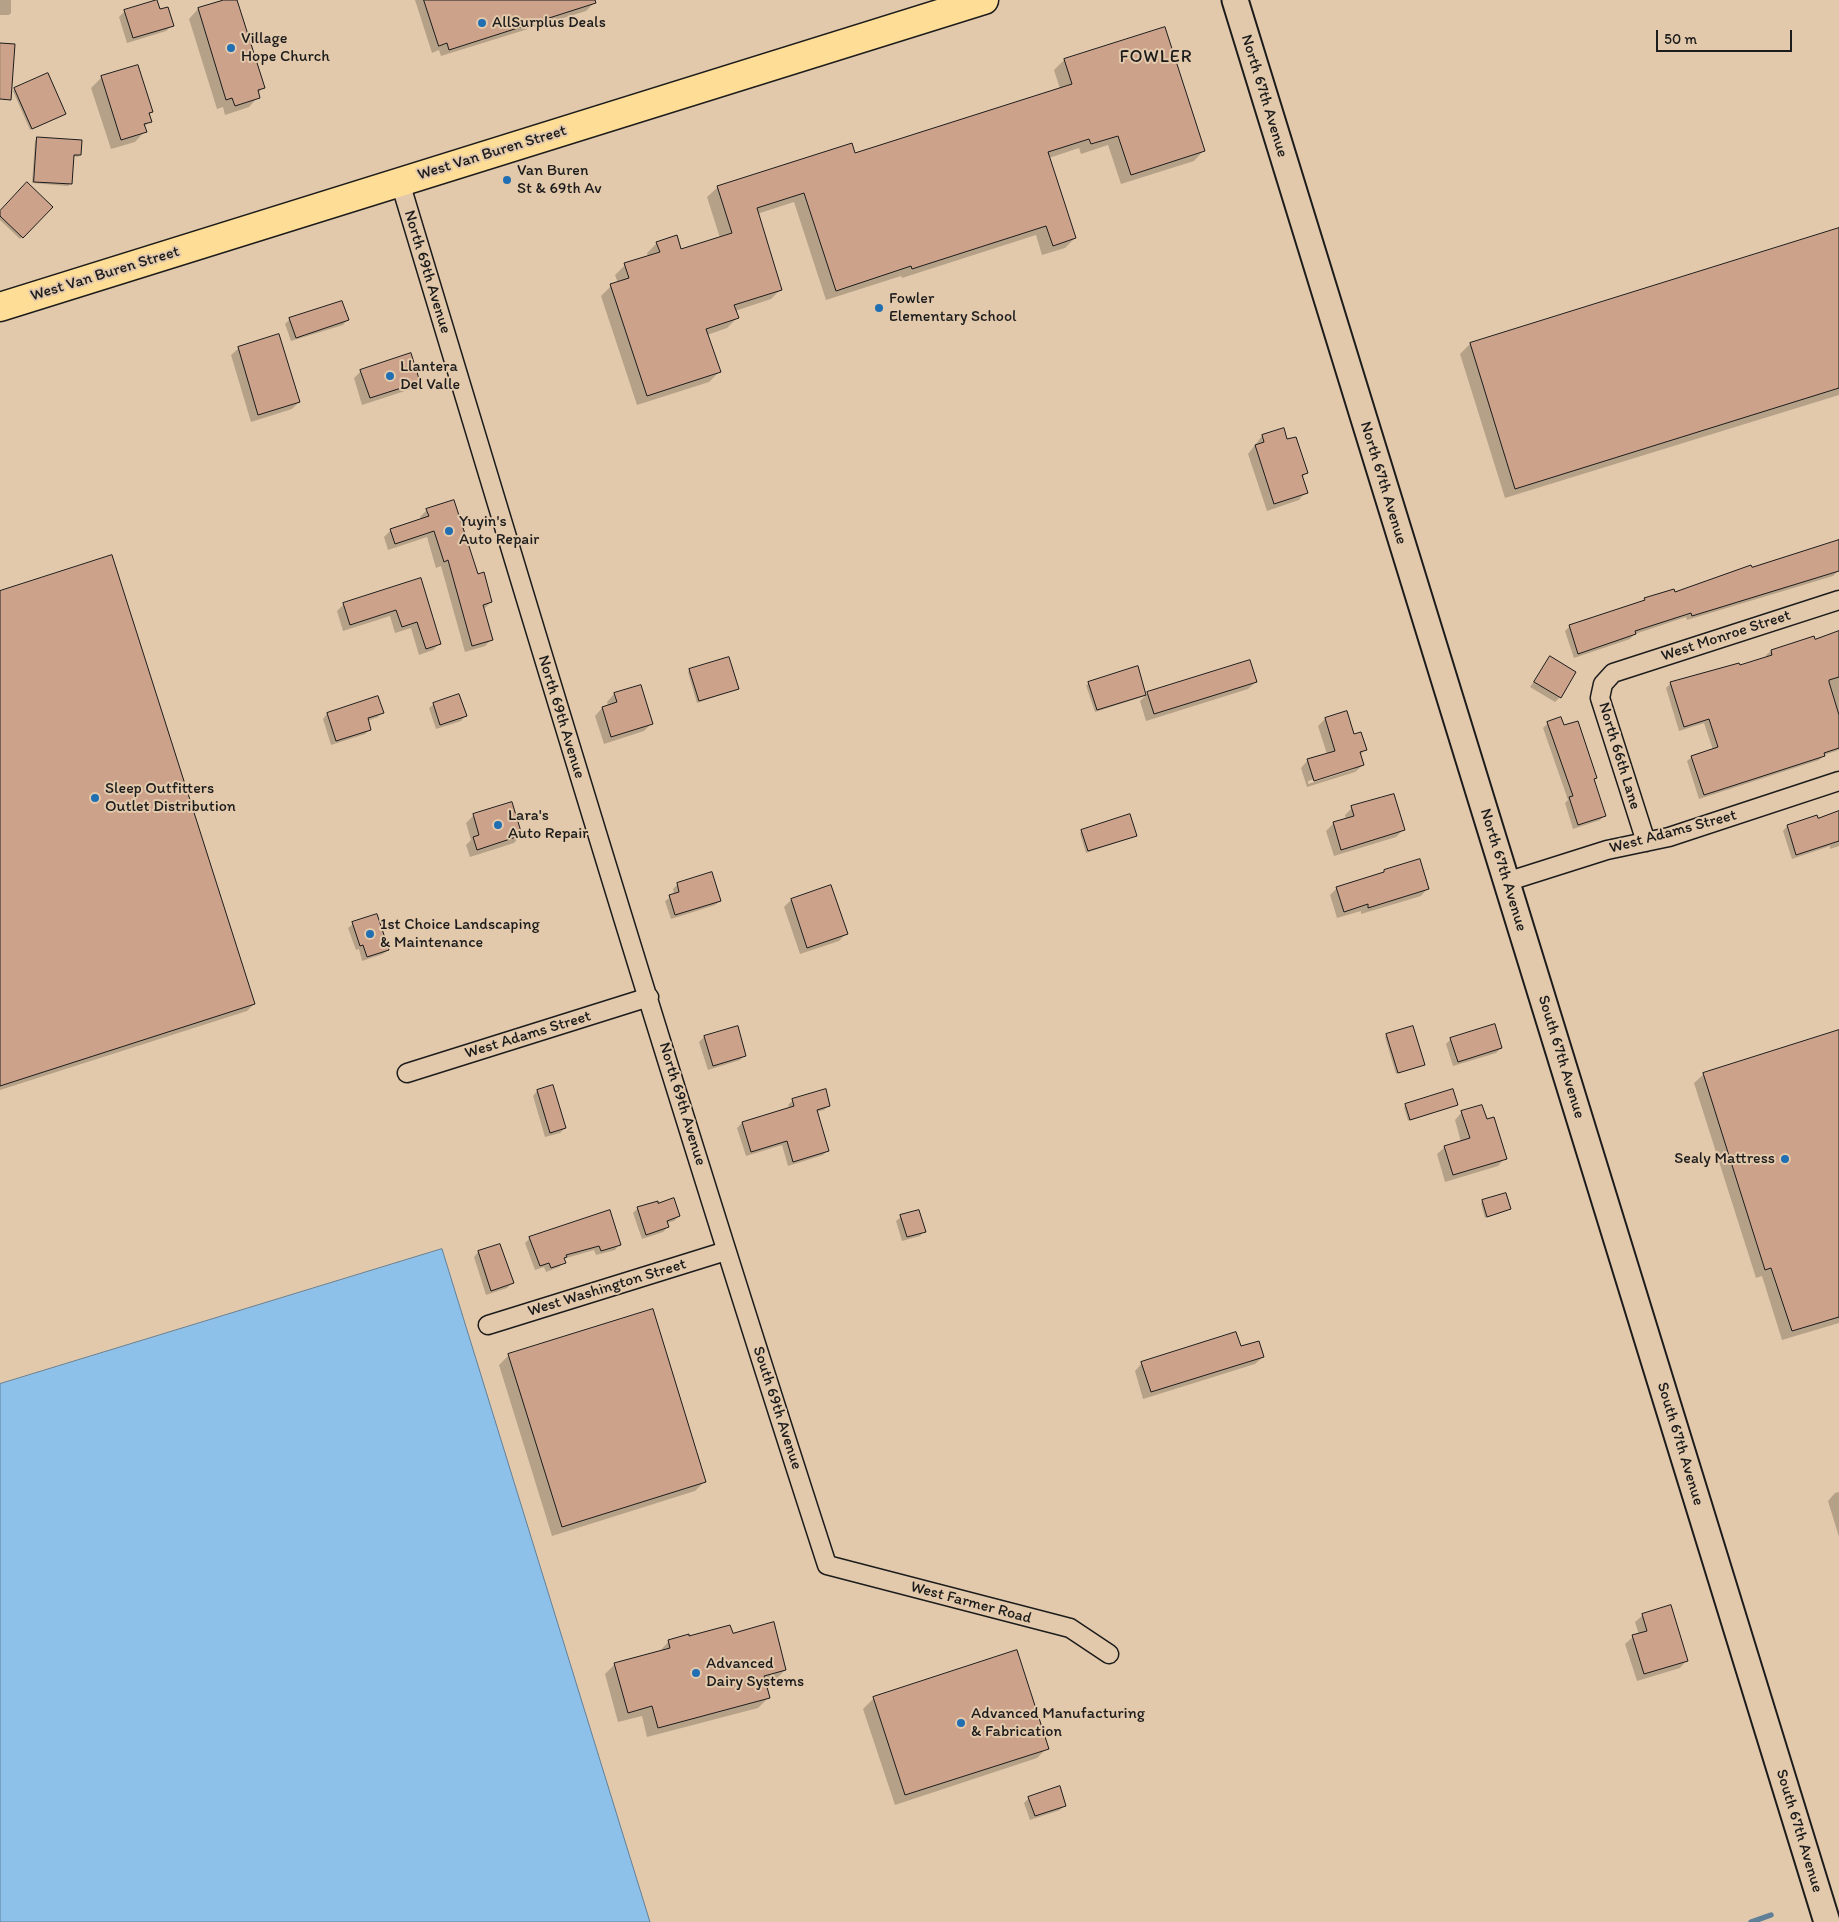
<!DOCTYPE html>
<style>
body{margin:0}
#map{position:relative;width:1839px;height:1922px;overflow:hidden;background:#e3c9ab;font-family:Itim,sans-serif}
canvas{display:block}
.scale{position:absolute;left:1656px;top:30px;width:136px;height:22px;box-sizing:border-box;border:2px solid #1c1c1c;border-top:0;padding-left:6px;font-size:15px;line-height:18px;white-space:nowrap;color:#1c1c1c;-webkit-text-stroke:4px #e3c9ab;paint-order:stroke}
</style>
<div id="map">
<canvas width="1839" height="1922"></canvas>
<div class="scale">50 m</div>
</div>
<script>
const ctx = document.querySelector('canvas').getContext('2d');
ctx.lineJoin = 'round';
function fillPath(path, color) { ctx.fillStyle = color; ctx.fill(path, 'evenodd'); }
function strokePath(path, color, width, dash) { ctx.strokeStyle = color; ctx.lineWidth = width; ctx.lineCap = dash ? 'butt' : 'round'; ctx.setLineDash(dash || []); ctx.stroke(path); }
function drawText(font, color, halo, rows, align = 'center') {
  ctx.font = font + ' Itim,sans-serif'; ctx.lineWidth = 4; ctx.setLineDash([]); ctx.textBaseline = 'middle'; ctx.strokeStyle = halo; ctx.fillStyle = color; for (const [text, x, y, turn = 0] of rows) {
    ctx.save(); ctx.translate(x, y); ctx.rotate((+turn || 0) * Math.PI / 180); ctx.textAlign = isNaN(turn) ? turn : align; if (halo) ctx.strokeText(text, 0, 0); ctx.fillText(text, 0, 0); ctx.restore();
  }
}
const water = new Path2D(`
 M442,1249L650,1922H0V1384Z`);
fillPath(water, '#8dc1ea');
strokePath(water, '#607f98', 1);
fillPath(new Path2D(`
 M0,0H11V13L9,15H0Z
 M228,0H236L263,88L257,94L258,97L249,107L225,115L223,107L217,109L189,19L198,9Z
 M415,0H593L594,3L586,11L441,56L439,50L432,53Z
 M125,11H160L172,25L166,31L127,43L119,17Z
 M1164,28L1204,150L1194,161L1121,184L1108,145L1081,154L1079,148L1049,158L1075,238L1065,248L1042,255L1036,235L902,278L901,276L826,300L794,202L757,214L781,289L771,299L735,311L737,318L727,328L707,335L719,372L709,382L637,405L601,296L611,286L618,283L615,275L625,265L648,257L647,253L657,243L680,251L720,238L707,197L718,187L854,154L1060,89L1054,70L1064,60Z
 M102,77L152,112L149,115L150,121L144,127L145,131L135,142L111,149L91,88Z
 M15,89L64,114L30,130L13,91Z
 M37,139L80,155L78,157L72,156L70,184L68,186L32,183L35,141Z
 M51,207L20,239L0,220V213Z
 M1839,229V395L1505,498L1460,354L1470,344Z
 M290,319L347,320L343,325L291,341L285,324Z
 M239,348L299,402L292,409L251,422L231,355Z
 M361,371L419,381L411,389L362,405L354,378Z
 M1283,429L1287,441L1306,473L1302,478L1306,492L1299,500L1267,511L1248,454L1262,436Z
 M427,510L491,602L484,609L492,639L485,646L465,652L441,566L436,568L427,537L388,550L384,537L391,530L421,520L420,517Z
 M1839,539V570L1833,576L1687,620L1686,617L1635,634L1630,639L1574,658L1565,631L1570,626L1642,603L1645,599L1674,594L1832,544Z
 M420,580L440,643L433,650L419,655L411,628L395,633L390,616L343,631L337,611L344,604Z
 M0,592L254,1004L247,1011L0,1090Z
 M1839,633V750L1824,755L1819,760L1699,799L1687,761L1692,757L1713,750L1704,723L1679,731L1666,688L1670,684L1739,664V667L1767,658L1766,655L1771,651L1814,641Z
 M1550,658L1560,697L1555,702L1530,687Z
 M1250,662L1256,682L1248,689L1146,721L1140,701L1145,696L1095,712L1086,685L1137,668L1145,695Z
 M690,670L737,689L697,703L688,672Z
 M640,686L651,724L644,731L604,744L595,716L602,708L608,706L607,702L614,694Z
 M378,698L382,712L378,717L367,721L370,729L365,734L331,745L323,719L327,714Z
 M434,704L465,716L461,721L436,729L429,708Z
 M1325,719L1354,736L1365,750L1360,755L1363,765L1355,772L1307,787L1301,768L1308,760L1327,754L1318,726ZM1355,766V769L1308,784V781Z
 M1548,723L1593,780L1605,816L1600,820L1573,829L1565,803L1568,800L1543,728Z
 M1352,808L1403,830L1396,837L1334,856L1326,831L1334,823L1346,820L1345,815Z
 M1839,812V846L1830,849V846L1792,859L1783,831L1787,826L1817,817V819Z
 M473,816L521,835L514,843L470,857L466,845L471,840L466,823Z
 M1082,831L1136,836L1086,853L1080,833Z
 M1384,871L1428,888L1421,896L1361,914V911L1337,918L1330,895L1337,888L1381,875Z
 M678,884L720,901L715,905L671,919L665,901L674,895L673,889Z
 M791,900L846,934L839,941L800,954L784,907Z
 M353,924L388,950L383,954L362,961L359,949L356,950L348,928Z
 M737,1028L745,1055L740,1060L708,1070L699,1042L704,1037Z
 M1839,1031V1323L1782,1340L1762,1276L1756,1278L1694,1083L1704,1074Z
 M1387,1035L1423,1065L1396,1074L1385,1037Z
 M1451,1039L1501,1048L1496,1053L1453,1066L1446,1044Z
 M552,1087L565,1128L560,1133L545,1137L533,1096L537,1091Z
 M793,1100L829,1105L824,1110L816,1112L828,1150L823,1155L788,1166L782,1145L746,1156L737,1128L742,1123L790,1109L788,1105Z
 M1406,1105H1457L1408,1121L1404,1107Z
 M1462,1112L1486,1121L1505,1158L1498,1166L1445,1182L1437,1154L1445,1147L1461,1142L1455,1120Z
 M1483,1201L1510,1209L1485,1218L1481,1203Z
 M658,1205L679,1216L674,1221L667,1223L668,1227L663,1232L642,1239L633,1213L638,1208Z
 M901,1217L924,1231L920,1236L902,1241L896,1221Z
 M530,1238L619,1245L615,1250L596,1255L594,1250L563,1259L564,1262L559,1267L546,1272L544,1267L535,1270L525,1243Z
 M478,1252L512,1283L507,1288L486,1295L474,1257Z
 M1240,1348L1263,1357L1255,1364L1143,1399L1135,1371L1142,1363Z
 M509,1355L705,1481L695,1491L552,1536L499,1365Z
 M1839,1492V1537L1828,1501L1835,1493Z
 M1643,1615L1687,1660L1680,1668L1637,1681L1625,1644L1633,1637L1639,1635L1635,1622Z
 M732,1634L785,1670L775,1680L764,1683L768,1698L758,1708L647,1737L642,1716L618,1722L605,1674L615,1664L659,1652L669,1641L688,1637Z
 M1016,1652L1047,1748L1037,1758L895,1805L863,1709L873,1699Z
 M1029,1798L1065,1805L1060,1810L1030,1820L1024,1803Z`), '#0003');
strokePath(new Path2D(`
 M1751,1922L1771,1915`), '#607f98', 5.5);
const building = new Path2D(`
 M157,0L160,9L168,7L174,26L133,38L124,10Z
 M224,0H237L265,88L258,90L260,98L235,106L232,98L226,100L198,8Z
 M424,0H595L596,3L449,50L447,43L439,46Z
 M1165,27L1205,151L1131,175L1118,136L1091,144L1089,139L1048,152L1076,238L1053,246L1046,226L912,269L911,266L836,291L804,193L757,208L782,290L734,305L739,318L706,329L721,372L647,396L610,284L629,278L624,263L660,252L656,242L677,235L681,249L732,233L717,186L852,143L855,153L1072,84L1064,59Z
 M0,43L15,44L11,100L0,99Z
 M138,65L153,112L149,113L152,122L144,124L147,132L121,140L101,76Z
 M48,73L66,114L32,129L14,88Z
 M37,137L82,140L81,155H74L72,184L34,182Z
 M27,182L53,207L23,238L0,216V211Z
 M1839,228V388L1515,489L1470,343Z
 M342,301L349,320L296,338L289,318Z
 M279,334L300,402L258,415L238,347Z
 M411,353L420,382L370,398L360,370Z
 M1284,428L1287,439L1296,437L1308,473L1302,475L1308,493L1274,504L1255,445L1264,442L1262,435Z
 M454,500L478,574L484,572L492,602L483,605L493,640L472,646L448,560L444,562L434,531L395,544L390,529L429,516L426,509Z
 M1839,540V571L1692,616L1691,613L1635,631L1636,634L1578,654L1569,625L1645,600L1644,598L1674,589L1675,592L1751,565L1752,567Z
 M112,555L255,1004L0,1086V591Z
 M421,578L441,644L426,649L417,622L402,627L396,610L350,625L343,603Z
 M1839,631V677L1829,680V682L1839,715V748L1824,753L1825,756L1704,795L1691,756L1718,747L1709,719L1684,727L1670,682L1739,663L1740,665L1772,655L1771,650L1814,636L1815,639Z
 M1550,656L1576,672L1561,698L1534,682Z
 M729,657L739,689L699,701L689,669Z
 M1250,660L1257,682L1154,714L1147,692Z
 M1138,666L1146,695L1097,710L1088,682Z
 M641,685L653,724L611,737L602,707L617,702L614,693Z
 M459,694L467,716L440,725L433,703Z
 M378,696L384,713L368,718L371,730L336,741L327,713Z
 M1347,711L1354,734L1361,732L1367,750L1360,752L1364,765L1314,781L1307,759L1335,751L1325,718Z
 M1561,717L1564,725L1578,721L1597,778L1594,779L1606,816L1578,825L1569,797L1573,796L1547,722Z
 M1394,794L1405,830L1341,850L1333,822L1354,816L1351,806Z
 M512,802L522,835L477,850L473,837L479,835L473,814Z
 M1839,811V841L1796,855L1787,825L1817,815L1818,818Z
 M1130,814L1137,836L1088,851L1081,830Z
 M1420,859L1429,889L1368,908V904L1344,912L1336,887L1384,872V870Z
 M712,872L721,901L675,915L669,895L679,892L677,883Z
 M831,885L848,934L807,948L791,899Z
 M377,914L389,950L367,957L363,945L360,946L352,922Z
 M1495,1024L1502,1048L1458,1062L1450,1038Z
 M738,1026L746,1056L713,1066L704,1036Z
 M1413,1026L1425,1065L1398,1073L1386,1034Z
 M1839,1030V1317L1792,1331L1771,1268L1765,1270L1703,1073Z
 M553,1085L566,1128L550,1133L537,1090Z
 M826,1089L830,1106L817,1110L829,1151L793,1162L787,1141L751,1152L742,1122L794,1106L792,1099Z
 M1453,1089L1458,1105L1410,1120L1405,1104Z
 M1482,1105L1487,1119L1494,1117L1507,1159L1453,1175L1444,1146L1470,1138L1461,1111Z
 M1506,1193L1511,1209L1487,1217L1482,1200Z
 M674,1198L680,1216L667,1221L669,1227L646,1235L637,1207L658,1201V1203Z
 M610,1210L621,1245L601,1251L599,1246L566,1255L567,1257L564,1258L566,1263L551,1268L549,1263L540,1266L529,1237Z
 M919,1210L926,1232L907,1237L900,1215Z
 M500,1244L514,1283L491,1291L478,1251Z
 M653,1309L706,1482L562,1527L508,1354Z
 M1236,1332L1241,1346L1259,1341L1264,1357L1151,1392L1141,1362Z
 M1671,1605L1688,1661L1644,1674L1632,1635L1647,1631L1642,1614Z
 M774,1622L786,1670L764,1676L770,1698L658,1728L652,1706L628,1713L614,1663L670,1648L668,1640L689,1634V1636L730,1625L733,1633Z
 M1017,1650L1049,1749L905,1795L873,1697Z
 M1060,1786L1066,1806L1035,1816L1028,1797Z`);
fillPath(building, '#cca28a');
strokePath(building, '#1c1c1c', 1);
const minor = new Path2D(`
 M400,182C539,644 678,1106 827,1565L1070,1628L1109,1654
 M1646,842L1600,698L1603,684L1613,673L1839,600
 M1506,882L1607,850L1669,837L1839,781
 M407,1073L649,997
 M488,1325L726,1251`);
const secondary = new Path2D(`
 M1235,0L1827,1922`);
const primary = new Path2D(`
 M0,307L984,0`);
strokePath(minor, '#1c1c1c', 21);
strokePath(secondary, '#1c1c1c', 29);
strokePath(primary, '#1c1c1c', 31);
strokePath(minor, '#e3c9ab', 18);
strokePath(secondary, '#e3c9ab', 25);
strokePath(primary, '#fedd96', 28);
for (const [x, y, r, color] of [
 [482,23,5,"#1f6fb2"],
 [231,48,5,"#1f6fb2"],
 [507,180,5,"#1f6fb2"],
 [879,308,5,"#1f6fb2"],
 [390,376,5,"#1f6fb2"],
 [449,531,5,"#1f6fb2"],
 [95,798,5,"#1f6fb2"],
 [498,825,5,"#1f6fb2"],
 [370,934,5,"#1f6fb2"],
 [1785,1159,5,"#1f6fb2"],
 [696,1673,5,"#1f6fb2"],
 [961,1723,5,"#1f6fb2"]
]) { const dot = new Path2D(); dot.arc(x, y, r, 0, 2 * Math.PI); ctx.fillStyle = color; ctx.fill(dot); strokePath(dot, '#e3c9ab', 2); }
drawText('16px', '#1c1c1c', '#e3c9ab', [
 ["AllSurplus Deals",492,23],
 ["Village",241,39],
 ["Hope Church",241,57],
 ["Van Buren",517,171],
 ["St & 69th Av",517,189],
 ["Fowler",889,299],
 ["Elementary School",889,317],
 ["Llantera",400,367],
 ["Del Valle",400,385],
 ["Yuyin's",459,522],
 ["Auto Repair",459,540],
 ["Sleep Outfitters",105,789],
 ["Outlet Distribution",105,807],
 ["Lara's",508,816],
 ["Auto Repair",508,834],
 ["1st Choice Landscaping",380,925],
 ["& Maintenance",380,943],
 ["Sealy Mattress",1775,1159,"right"],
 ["Advanced",706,1664],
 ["Dairy Systems",706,1682],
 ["Advanced Manufacturing",971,1714],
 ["& Fabrication",971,1732]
], 'left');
drawText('16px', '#1c1c1c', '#e3c9ab', [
 ["North 67th Avenue",1264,96,73],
 ["West Van Buren Street",492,153,-17],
 ["North 69th Avenue",427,272,73],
 ["West Van Buren Street",105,274,-17],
 ["North 67th Avenue",1383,483,73],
 ["West Monroe Street",1726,636,-18],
 ["North 69th Avenue",561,717,73],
 ["North 66th Lane",1619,756,73],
 ["West Adams Street",1673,832,-15],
 ["North 67th Avenue",1503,870,73],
 ["West Adams Street",528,1035,-17],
 ["South 67th Avenue",1561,1057,73],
 ["North 69th Avenue",682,1104,73],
 ["West Washington Street",607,1288,-17],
 ["South 69th Avenue",777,1408,72],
 ["South 67th Avenue",1680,1444,73],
 ["West Farmer Road",971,1603,15],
 ["South 67th Avenue",1799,1831,73]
]);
ctx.letterSpacing = '1px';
drawText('18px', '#1c1c1c', '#e3c9ab', [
 ["FOWLER",1156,57]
]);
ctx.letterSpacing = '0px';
</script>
